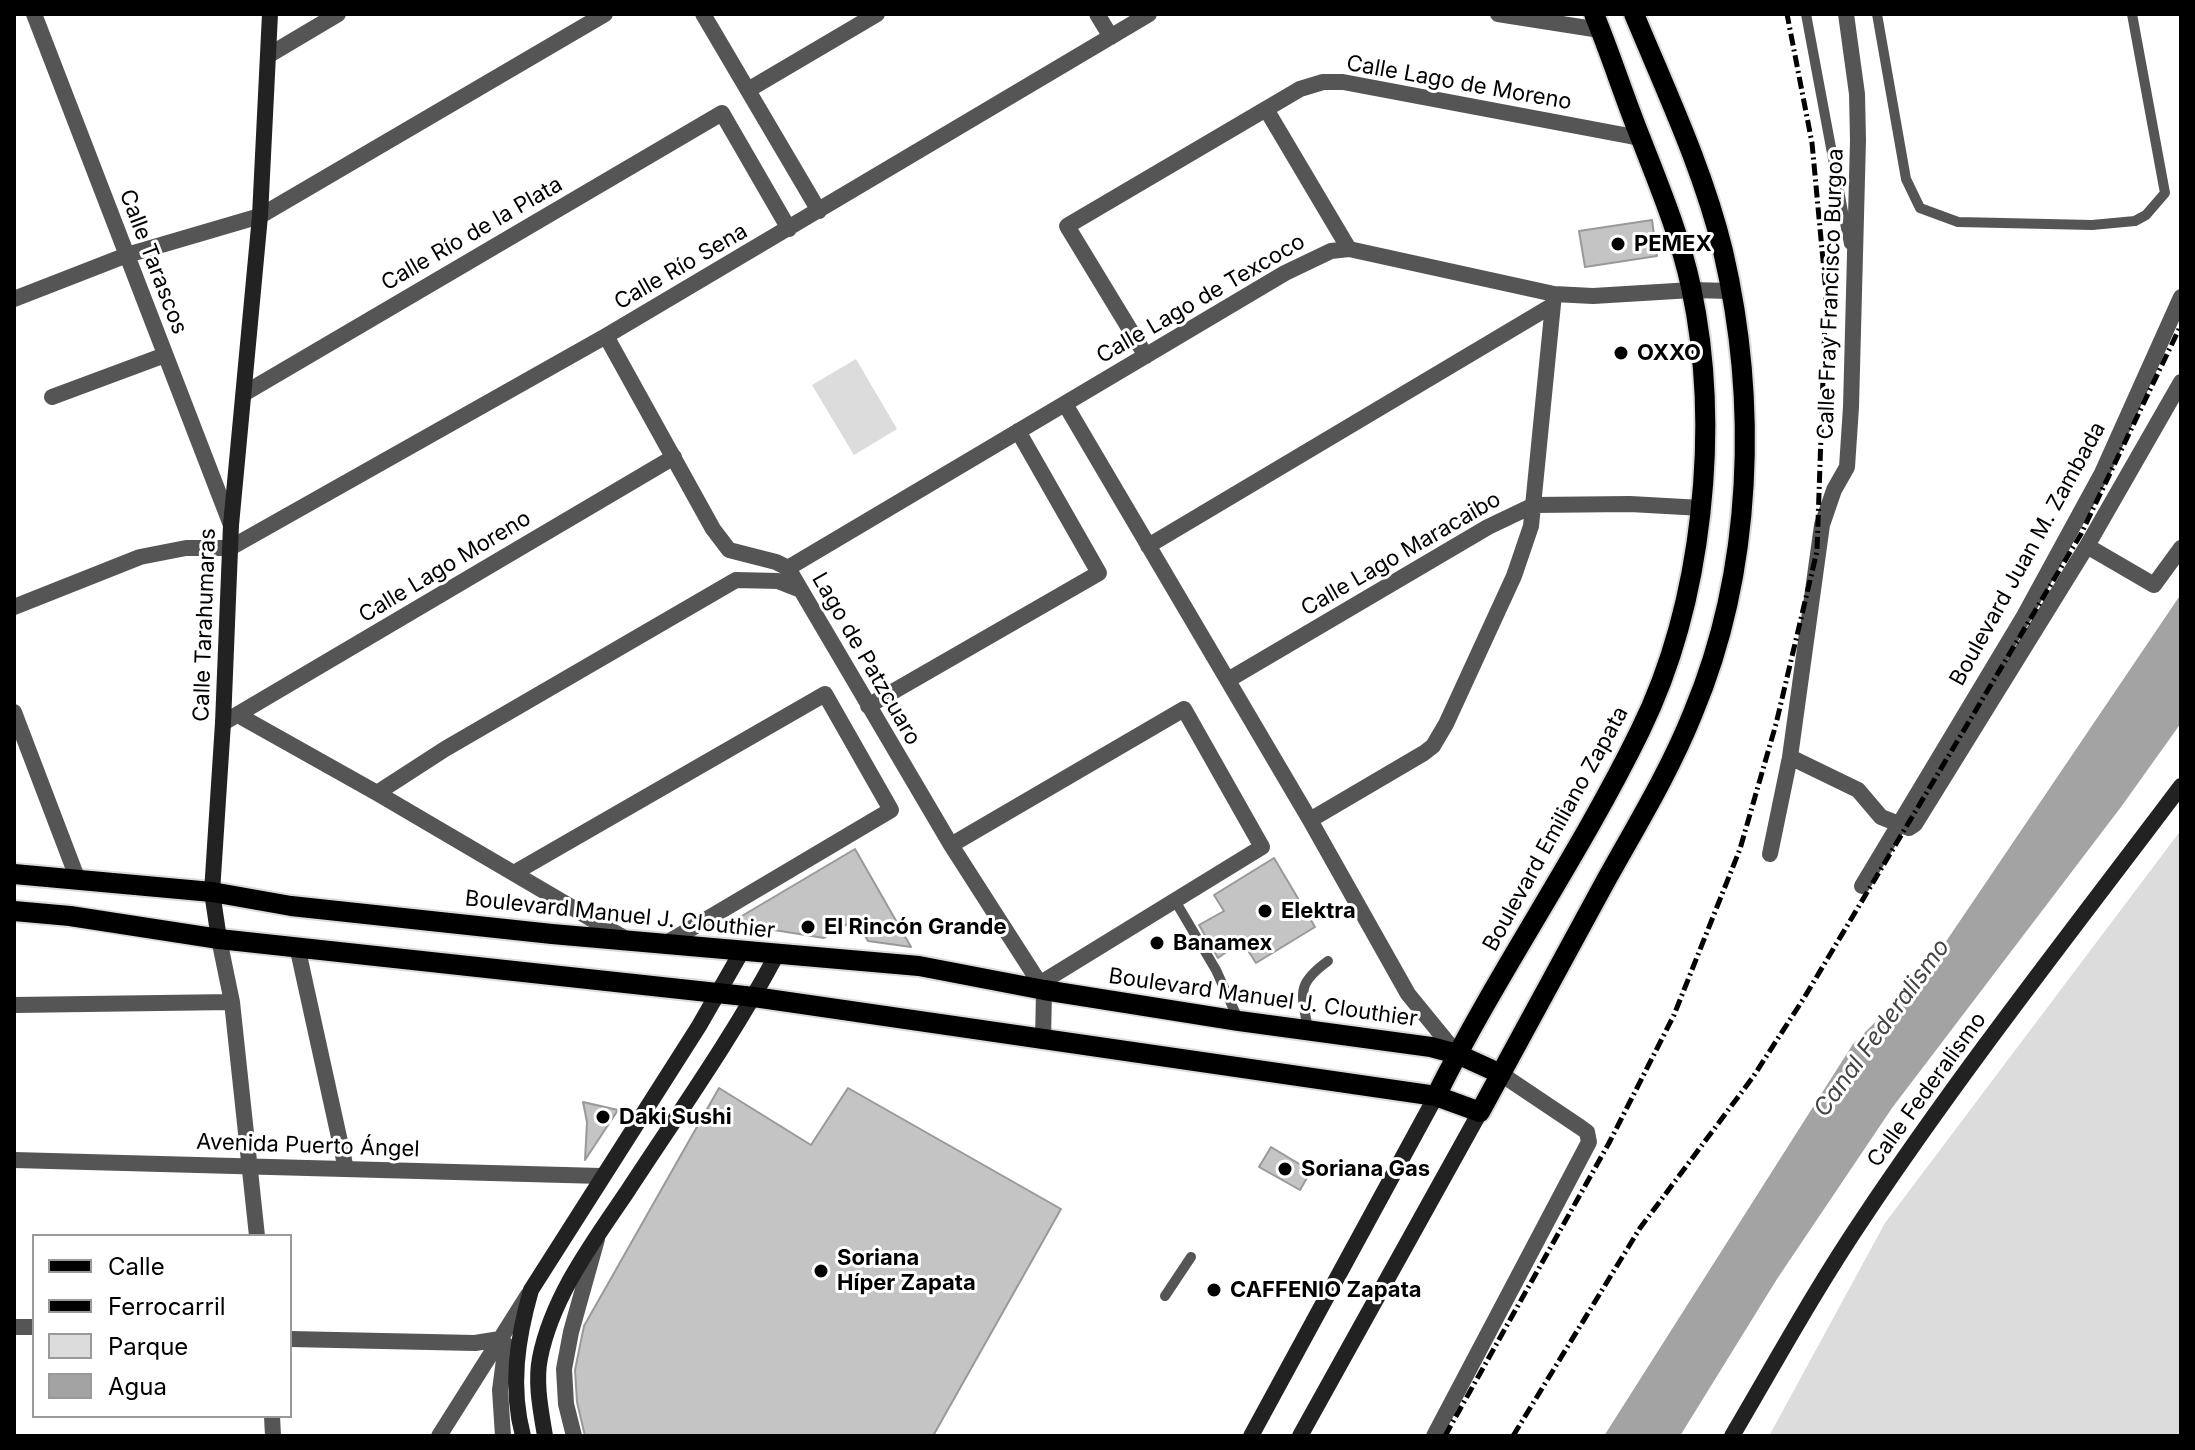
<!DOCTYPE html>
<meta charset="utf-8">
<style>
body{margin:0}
#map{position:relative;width:2195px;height:1450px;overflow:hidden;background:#fff;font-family:Inter,sans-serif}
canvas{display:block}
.frame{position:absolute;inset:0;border:16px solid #000;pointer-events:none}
.legend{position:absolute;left:32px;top:1234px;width:260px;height:184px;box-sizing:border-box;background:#fff;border:2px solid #999;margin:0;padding:10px 14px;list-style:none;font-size:24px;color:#000}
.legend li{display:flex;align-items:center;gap:16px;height:40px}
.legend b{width:40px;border:2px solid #999}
</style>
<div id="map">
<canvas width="2195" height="1450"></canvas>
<div class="frame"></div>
<ul class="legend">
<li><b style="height:10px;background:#000"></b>Calle</li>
<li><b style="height:10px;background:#000"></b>Ferrocarril</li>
<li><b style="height:22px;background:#dcdcdc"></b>Parque</li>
<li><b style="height:22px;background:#a3a3a3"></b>Agua</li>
</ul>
</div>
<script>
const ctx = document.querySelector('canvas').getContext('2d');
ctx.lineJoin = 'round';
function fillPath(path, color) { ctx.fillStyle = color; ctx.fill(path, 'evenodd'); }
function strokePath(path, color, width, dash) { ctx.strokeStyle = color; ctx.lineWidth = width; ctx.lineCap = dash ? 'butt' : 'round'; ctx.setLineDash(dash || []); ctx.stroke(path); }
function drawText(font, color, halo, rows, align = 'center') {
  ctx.font = font + ' Inter,sans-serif'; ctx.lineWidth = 6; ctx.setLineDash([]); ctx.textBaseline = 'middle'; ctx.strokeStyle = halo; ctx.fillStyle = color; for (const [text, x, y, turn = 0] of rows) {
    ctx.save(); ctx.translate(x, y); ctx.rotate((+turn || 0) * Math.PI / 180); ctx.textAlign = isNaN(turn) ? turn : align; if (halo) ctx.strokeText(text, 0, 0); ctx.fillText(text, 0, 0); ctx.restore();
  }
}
fillPath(new Path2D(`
 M856,359L897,429L854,455L812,385Z
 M2181,830V1436H1769L1885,1223Z`), '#dcdcdc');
fillPath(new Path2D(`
 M2181,594V723L2121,807L1892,1108L1777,1279L1680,1436H1604L1853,1044L1924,974Z`), '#a3a3a3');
const building = new Path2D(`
 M1652,220L1657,256L1585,267L1579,231Z
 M855,849L911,947L868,941L856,919L824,938L730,923Z
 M1274,858L1315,927L1256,963L1242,941L1218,958L1199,925L1224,911L1214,895Z
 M719,1088L811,1145L848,1088L1061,1209L933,1436H585L577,1402L575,1370L584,1326Z
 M583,1102L618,1110L585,1160L587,1122Z
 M1271,1147L1311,1171L1300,1190L1259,1167Z`);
fillPath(building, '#c4c4c4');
strokePath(building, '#999', 2);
const primary = new Path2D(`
 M14,874L212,892L291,906L552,934L919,966L1044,990L1239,1021L1431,1047L1457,1054L1501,1074
 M14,911L70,916L219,939L754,997L1436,1096L1480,1112C1521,1036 1562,960 1604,884C1635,828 1669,773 1693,713C1753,570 1758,401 1723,251C1703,169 1666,91 1634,14
 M1436,1096C1498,971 1579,856 1640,731C1703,603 1721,427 1691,287C1680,236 1660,188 1641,139C1624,97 1611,55 1594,14`);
strokePath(primary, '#dbdbdb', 24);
strokePath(new Path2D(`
 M1806,14L1849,244
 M1877,14L1906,179L1920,208L1958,222L2092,225L2135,221L2146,215L2165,193L2132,14
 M1174,899L1216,970L1239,1021
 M1308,1030C1302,993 1295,985 1328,961
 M1165,1296L1191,1257`), '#555', 10);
strokePath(new Path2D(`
 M34,14L231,525
 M703,14L819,211
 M1097,14L1111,37
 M1498,14L1600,30
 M269,55L338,14
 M748,90L877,14
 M1266,109L1349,249
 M14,299L127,255L260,216L605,14
 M606,336L713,529L729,550L776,562L788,568L951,845L1044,990L1043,1041
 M1146,356L1067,226L1300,89L1323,82H1343L1640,138
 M245,393L722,113L789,229
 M52,397L165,355
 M1065,404L1310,820L1408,994L1457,1054
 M1148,546L1553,305
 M2087,546L2154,585L2181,548
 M788,568L1285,273L1331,251L1349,249L1554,294L1593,296L1692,290L1730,291
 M14,607L140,557L186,548H230L606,336L1149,14
 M1228,680L1488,527L1534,505L1630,504L1702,508
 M868,706L1099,573L1018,431
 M14,712L78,880
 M238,715L377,793L624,938
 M223,723L674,457
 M1790,757L1858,790L1881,817L1909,828L1915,824L2087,546L2181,382
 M377,793L445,749L736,580L778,581L801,590
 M1310,820L1424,753L1433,746L1446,724L1514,576L1531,526L1554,294
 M951,845L1184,709L1262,847L1039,984
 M1770,854L1790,757L1822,525L1834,490L1847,467L1851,407L1858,140L1857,94L1846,14
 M514,873L825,694L891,810L665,944
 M1862,886L2024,616L2102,473L2181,297
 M219,939L232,1002L257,1236
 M297,946L346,1169
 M14,1005L232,1002
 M14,1160L601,1176
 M14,1327H34
 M290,1339L475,1343L500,1339
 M500,1339L506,1345L500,1390L503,1436
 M272,1416L273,1436
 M439,1436L528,1295
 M574,1436L566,1404L564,1369L571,1332L597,1239
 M1434,1436L1589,1142L1587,1132L1580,1127L1501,1074`), '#555', 16);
strokePath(new Path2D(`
 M219,939L212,892L223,723L231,525L260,216L270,14
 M523,1436C510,1387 517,1339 531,1290L699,1026L742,951
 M545,1436C541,1411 535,1383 540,1358C552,1297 593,1242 627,1192C678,1114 732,1038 776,956
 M1251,1436L1436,1096
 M1300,1436L1480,1112
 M1732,1436C1775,1363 1816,1288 1864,1217C1963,1069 2074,928 2181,786`), '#222', 16);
strokePath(primary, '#000', 20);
strokePath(new Path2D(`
 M1445,1436L1609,1143L1674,1015L1740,849L1776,724L1817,551L1826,292L1812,143L1787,14
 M1513,1436L1640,1228L1753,1077L1804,998L2081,534L2181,325`), '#000', 5, [12, 4, 2, 4]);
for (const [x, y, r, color] of [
 [1618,244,8,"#000"],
 [1621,353,8,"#000"],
 [1265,911,8,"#000"],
 [808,927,8,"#000"],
 [1157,943,8,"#000"],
 [603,1117,8,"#000"],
 [1285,1169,8,"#000"],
 [821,1271,8,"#000"],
 [1214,1290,8,"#000"]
]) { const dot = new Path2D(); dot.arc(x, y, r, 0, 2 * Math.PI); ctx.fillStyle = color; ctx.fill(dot); strokePath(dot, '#fff', 3); }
drawText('22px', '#000', '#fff', [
 ["Calle Lago de Moreno",1459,83,10],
 ["Calle Río de la Plata",472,234,-30],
 ["Calle Tarascos",153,262,69],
 ["Calle Río Sena",681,267,-30],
 ["Calle Fray Francisco Burgoa",1831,294,-88],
 ["Calle Lago de Texcoco",1201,299,-30],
 ["Calle Lago Maracaibo",1401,554,-30],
 ["Boulevard Juan M. Zambada",2028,554,-61],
 ["Calle Lago Moreno",445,567,-31],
 ["Calle Tarahumaras",205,625,-88],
 ["Lago de Patzcuaro",866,659,60],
 ["Boulevard Emiliano Zapata",1556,829,-61],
 ["Boulevard Manuel J. Clouthier",620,915,6],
 ["Boulevard Manuel J. Clouthier",1263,998,8],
 ["Calle Federalismo",1927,1090,-54],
 ["Avenida Puerto Ángel",308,1146,2]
]);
drawText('bold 22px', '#000', '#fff', [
 ["PEMEX",1634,244],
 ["OXXO",1637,353],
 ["Elektra",1281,911],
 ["El Rincón Grande",824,927],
 ["Banamex",1173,943],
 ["Daki Sushi",619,1117],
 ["Soriana Gas",1301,1169],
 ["Soriana",837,1258],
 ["Híper Zapata",837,1283],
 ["CAFFENIO Zapata",1230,1290]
], 'left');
drawText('italic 24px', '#444', '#fff', [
 ["Canal Federalismo",1882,1028,-54]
]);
</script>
